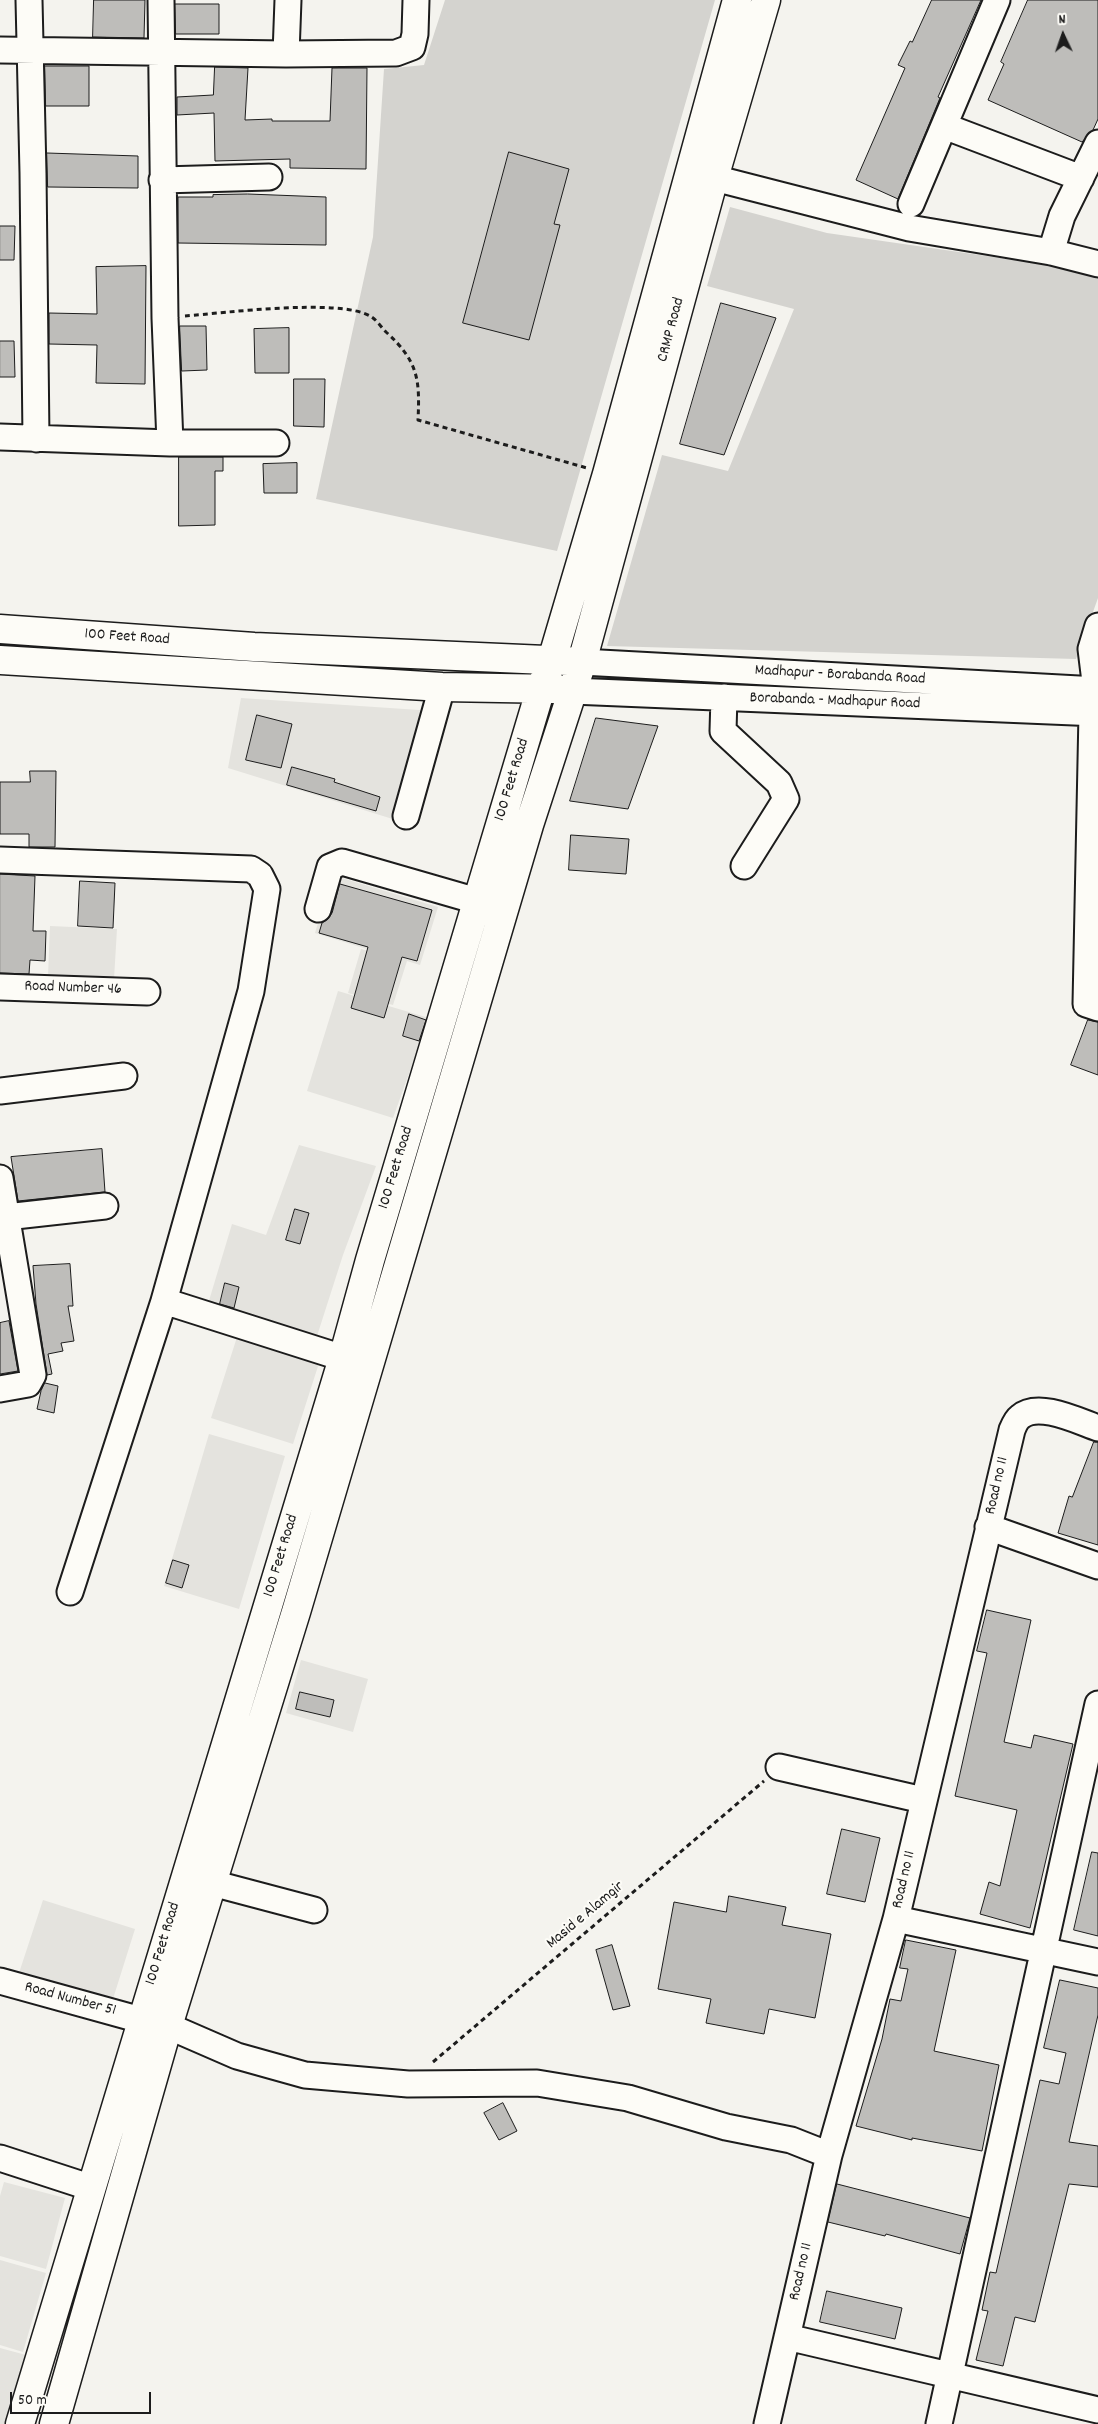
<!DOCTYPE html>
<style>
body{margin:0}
#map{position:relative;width:1098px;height:2424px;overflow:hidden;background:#f4f3ee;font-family:Dekko,sans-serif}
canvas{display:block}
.north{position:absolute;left:1038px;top:10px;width:50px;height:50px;-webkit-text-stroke:4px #fdfcf7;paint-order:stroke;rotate:357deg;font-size:14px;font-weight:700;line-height:20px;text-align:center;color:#1c1c1c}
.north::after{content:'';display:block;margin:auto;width:18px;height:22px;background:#1c1c1c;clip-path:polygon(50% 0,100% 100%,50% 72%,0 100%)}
.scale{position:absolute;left:10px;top:2392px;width:141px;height:22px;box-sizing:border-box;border:2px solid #1c1c1c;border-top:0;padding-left:6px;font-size:15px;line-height:18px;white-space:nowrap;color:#1c1c1c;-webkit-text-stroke:4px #fdfcf7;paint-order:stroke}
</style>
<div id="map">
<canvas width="1098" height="2424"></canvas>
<div class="north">N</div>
<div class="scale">50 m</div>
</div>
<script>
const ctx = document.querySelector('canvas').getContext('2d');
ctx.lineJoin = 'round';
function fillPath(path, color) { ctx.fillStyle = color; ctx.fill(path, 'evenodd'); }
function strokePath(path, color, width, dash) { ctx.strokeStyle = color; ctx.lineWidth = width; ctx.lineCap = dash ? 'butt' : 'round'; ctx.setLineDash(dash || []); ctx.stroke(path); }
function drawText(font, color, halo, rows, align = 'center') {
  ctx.font = font + ' Dekko,sans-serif'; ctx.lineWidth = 4; ctx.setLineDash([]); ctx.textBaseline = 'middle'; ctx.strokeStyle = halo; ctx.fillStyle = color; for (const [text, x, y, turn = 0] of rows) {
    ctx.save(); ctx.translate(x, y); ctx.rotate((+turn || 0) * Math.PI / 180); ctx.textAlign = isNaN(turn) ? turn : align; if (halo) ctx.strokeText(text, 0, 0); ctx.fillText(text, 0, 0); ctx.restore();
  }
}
fillPath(new Path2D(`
 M241,698L449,712L412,825L228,768Z
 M332,875L438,907L420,965L407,961L393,1005L348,993L361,949L399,959L315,933Z
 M50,926L117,929L114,979L48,976Z
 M338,991L429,1018L393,1118L307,1091Z
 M299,1145L376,1166L343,1255L317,1336L208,1304L232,1224L266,1235Z
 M238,1334L320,1360L293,1444L211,1418Z
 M209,1434L285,1456L239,1609L164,1586Z
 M301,1660L368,1679L353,1732L286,1713Z
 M43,1900L135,1929L112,2002L19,1973Z
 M4,2182L65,2198L46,2269L0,2256V2196Z
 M0,2260L46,2273L23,2352L0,2345Z
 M0,2348L26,2355L7,2424H0Z`), '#e4e3de');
fillPath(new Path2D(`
 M445,0H715L557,551L316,499L373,237L384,69L424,65Z
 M730,207L827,233L1056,266L1098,276V598L1076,659L607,646L662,455L728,471L794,309L707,286Z`), '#d4d3cf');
const building = new Path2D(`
 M94,0H145L144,38L93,37Z
 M932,0H981L938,97L940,98L898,199L856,180L905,68L898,65L910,41L912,42Z
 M1028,0H1098V119L1093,130L1082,142L988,100L1004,64L1001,62Z
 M175,4H219V34H176Z
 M45,66H89V106H46Z
 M215,67L248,68L245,120L272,119V121H330L332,68H367L366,169L290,168V159L215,161L214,113L177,115V97L213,95Z
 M509,152L569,169L554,224L560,225L529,340L463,323Z
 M47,153L138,156V188L48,187Z
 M248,194L326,197V245L178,243V197H213V195Z
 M0,226H15L14,260H0Z
 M146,266L145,384L96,383L97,345L49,344V313L97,314L96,267Z
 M721,303L776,318L724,455L680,444Z
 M180,326H206L207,370L182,371Z
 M289,328V373H255L254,329Z
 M0,341H14L15,377H0Z
 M294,379H325L324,427L294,426Z
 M179,457H223V471H215V525L179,526Z
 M297,463V493H264L263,464Z
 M257,715L292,724L281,768L246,760Z
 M596,718L658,726L628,809L570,801Z
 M292,767L335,779L334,782L380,797L376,811L287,785Z
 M30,771H56L55,847H29V834H0V782H30Z
 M571,835L629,839L626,874L569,870Z
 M0,874L35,876L33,931H46L45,961L30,960L29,974L0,973Z
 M80,881L115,883L113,928L78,926Z
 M340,884L432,910L417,961L402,957L384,1018L351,1008L368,947L319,933L322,923L328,919L332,913Z
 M409,1014L426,1020L419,1041L403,1036Z
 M1088,1020L1098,1022V1075L1071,1065Z
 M102,1149L105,1192L18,1201L11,1157Z
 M295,1209L309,1213L300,1244L286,1240Z
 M70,1264L73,1306H68L74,1341L61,1343L63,1351L48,1354L52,1374L47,1375L36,1304L33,1266Z
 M225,1283L239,1287L234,1308L220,1304Z
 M9,1321L18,1371L0,1374V1323Z
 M45,1383L58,1386L54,1413L37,1409L41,1391Z
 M1094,1442H1098V1545L1058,1533L1069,1496L1072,1497Z
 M173,1560L189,1565L182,1588L166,1583Z
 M987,1610L1031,1620L1004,1742L1031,1748L1034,1735L1073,1744L1030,1928L980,1914L989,1882L1000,1886L1017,1810L955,1796L987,1653L977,1651Z
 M300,1692L334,1700L330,1717L296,1709Z
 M842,1829L880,1838L865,1902L827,1894Z
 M1092,1852L1098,1853V1936L1074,1930Z
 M729,1896L786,1907L782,1925L831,1934L815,2018L769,2009L764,2034L706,2023L711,1999L658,1989L674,1902L726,1912Z
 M906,1940L956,1950L934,2051L999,2065L982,2151L912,2138V2140L856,2126L882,2039L890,1999L901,2001L908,1969L900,1968Z
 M612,1945L630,2006L613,2010L596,1950Z
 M1060,1980L1098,1988V2015L1069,2142L1098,2146V2187L1069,2184L1035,2322L1015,2317L1003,2366L976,2360L988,2311L982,2310L990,2272L996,2273L1040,2080L1059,2084L1066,2053L1044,2048Z
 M503,2103L517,2131L499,2140L484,2113Z
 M837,2184L970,2218L960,2254L886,2234L885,2236L828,2222Z
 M827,2291L902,2308L895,2339L820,2322Z`);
fillPath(building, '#bebdba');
strokePath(building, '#1c1c1c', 1);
const minor = new Path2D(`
 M29,0L33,173L36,439
 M161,0L165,318L170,443
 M0,50L286,54L396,53L412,47L415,34L416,0
 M286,54L288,0
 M944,126L1081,178
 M714,178L909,228L1051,252L1098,264
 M162,180L269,177
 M911,204L997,0
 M1051,252L1062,216L1098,143
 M0,437L170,443H276
 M582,662L1098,690
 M1096,690L1091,649L1098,626
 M572,691L1098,713
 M724,697L723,731L779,783L786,799L744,866
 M1092,713L1086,1004L1098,1008
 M406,816L442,687
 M0,860L251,869L260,875L267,889L251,991L164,1301L343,1358
 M318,909L330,867L342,862L477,901
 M0,987L147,992
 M0,1091L124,1076
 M0,1178L33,1375L28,1384L0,1389
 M6,1217L105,1206
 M988,1527L1098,1566
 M70,1592L164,1301
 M779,1767L923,1800
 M212,1883L314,1910
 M896,1919L1098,1962
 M0,1981L141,2020
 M168,2026L237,2056L305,2075L408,2084L537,2083L628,2098L726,2127L791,2140L829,2155
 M0,2158L92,2188
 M787,2337L1098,2410
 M767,2424L829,2155L896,1919L1012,1430C1014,1425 1016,1420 1020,1417C1038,1401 1078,1421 1098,1428
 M939,2424L1098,1704`);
const major = new Path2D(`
 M0,629L254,647L568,661
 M0,660L442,687L558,689
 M20,2424L343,1358L370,1260L541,688L552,660L607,474L737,0
 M54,2424L168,2026L296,1612L529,825L582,662L714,178L766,0`);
strokePath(minor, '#1c1c1c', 29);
strokePath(major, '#1c1c1c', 31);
strokePath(new Path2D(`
 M185,316C224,313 339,298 370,316C376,319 381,327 386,332C418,361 420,379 418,420L587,468
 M433,2062L764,1781`), '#1c1c1c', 3, [5, 4]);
strokePath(minor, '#fdfcf7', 25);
strokePath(major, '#fdfcf7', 28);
drawText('16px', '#1c1c1c', '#fdfcf7', [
 ["CRMP Road",672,330,-75],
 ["100 Feet Road",127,638,4],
 ["Madhapur - Borabanda Road",840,676,3],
 ["Borabanda - Madhapur Road",835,702,2],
 ["100 Feet Road",513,780,-73],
 ["Road Number 46",73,989,2],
 ["100 Feet Road",397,1168,-73],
 ["Road no 11",998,1486,-77],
 ["100 Feet Road",282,1556,-73],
 ["Road no 11",905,1880,-77],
 ["Masid e Alamgir",586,1916,-40],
 ["100 Feet Road",164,1944,-73],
 ["Road Number 51",70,2000,15],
 ["Road no 11",802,2272,-77]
]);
</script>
